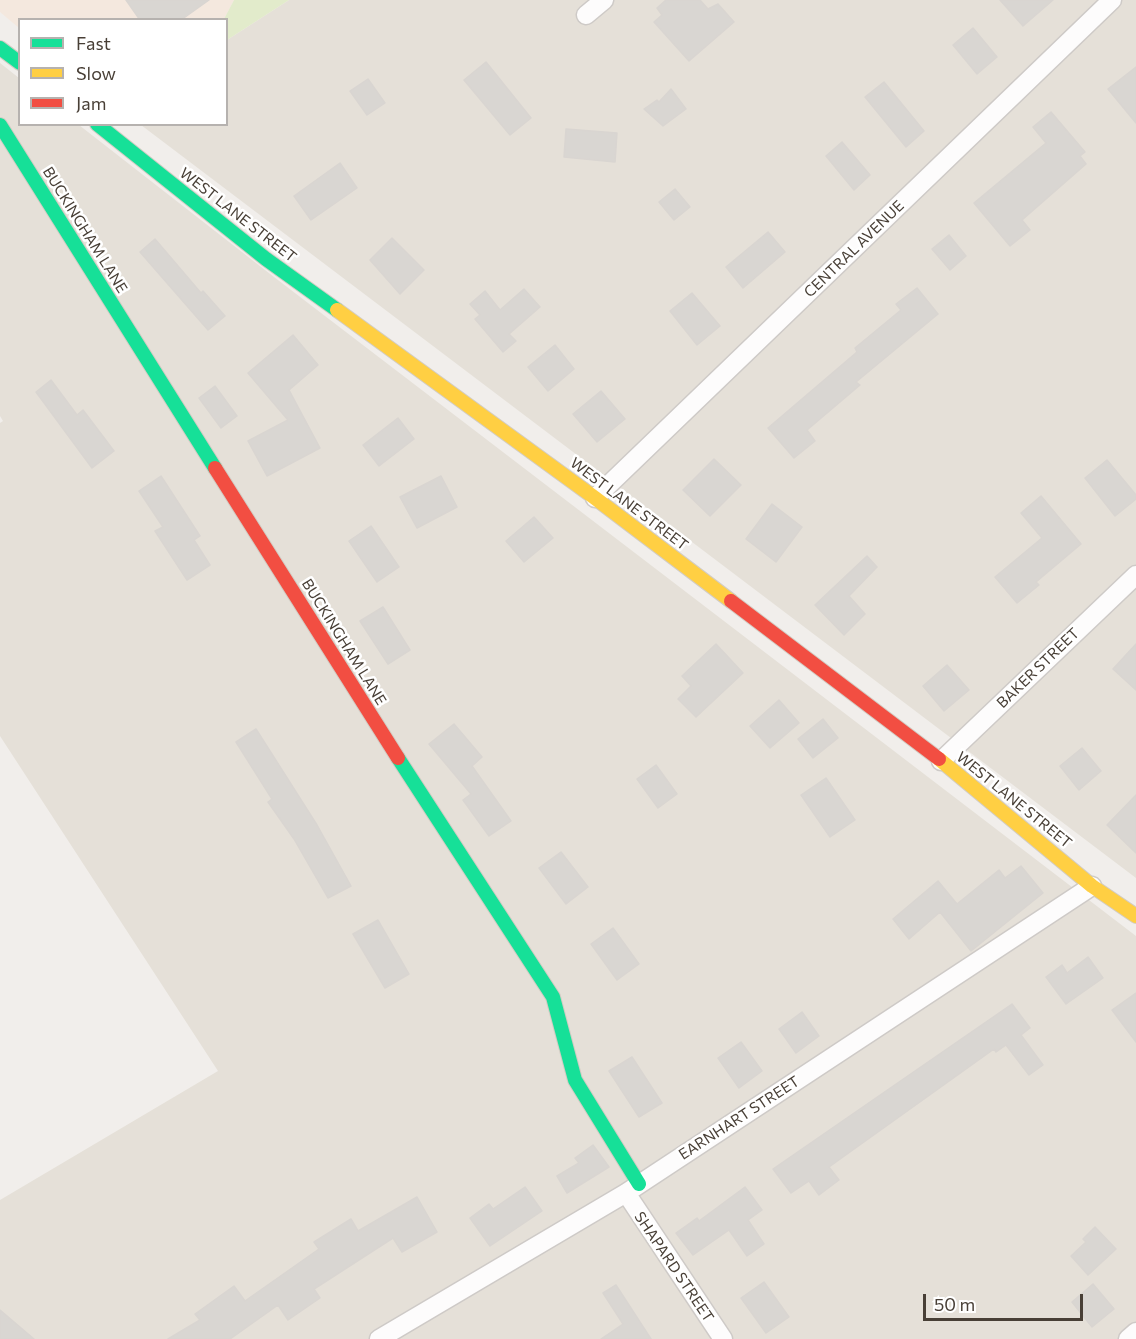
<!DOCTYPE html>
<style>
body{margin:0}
#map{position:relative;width:1136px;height:1339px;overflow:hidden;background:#f1eeeb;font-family:Commissioner,sans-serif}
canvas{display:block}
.legend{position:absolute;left:18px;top:18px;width:210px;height:108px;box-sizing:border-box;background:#fff;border:2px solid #b6b2af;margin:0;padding:8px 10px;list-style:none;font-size:18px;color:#483f36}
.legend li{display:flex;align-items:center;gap:12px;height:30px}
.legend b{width:30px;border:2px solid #b6b2af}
.scale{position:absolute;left:923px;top:1294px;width:160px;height:27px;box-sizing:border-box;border:3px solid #483f36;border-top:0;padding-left:8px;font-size:18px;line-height:21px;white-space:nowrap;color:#483f36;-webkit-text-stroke:4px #fff;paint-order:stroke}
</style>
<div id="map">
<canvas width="1136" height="1339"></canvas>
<ul class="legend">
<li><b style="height:8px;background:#16e098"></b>Fast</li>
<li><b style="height:8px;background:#ffcf43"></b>Slow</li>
<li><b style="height:8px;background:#f24e42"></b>Jam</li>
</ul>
<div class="scale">50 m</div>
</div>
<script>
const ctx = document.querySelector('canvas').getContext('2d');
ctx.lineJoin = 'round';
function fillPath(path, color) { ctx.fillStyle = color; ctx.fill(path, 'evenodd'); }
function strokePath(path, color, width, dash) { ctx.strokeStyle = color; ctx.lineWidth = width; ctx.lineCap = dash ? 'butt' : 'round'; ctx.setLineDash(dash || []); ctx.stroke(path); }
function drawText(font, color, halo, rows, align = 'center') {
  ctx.font = font + ' Commissioner,sans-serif'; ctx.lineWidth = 5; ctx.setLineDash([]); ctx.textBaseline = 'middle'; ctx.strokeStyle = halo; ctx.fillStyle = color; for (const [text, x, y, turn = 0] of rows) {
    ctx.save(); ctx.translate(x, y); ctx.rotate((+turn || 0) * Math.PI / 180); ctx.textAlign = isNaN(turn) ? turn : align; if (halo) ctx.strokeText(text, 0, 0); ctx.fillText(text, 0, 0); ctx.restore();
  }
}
fillPath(new Path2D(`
 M289,0H1136V878L141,125L226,124L227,40Z
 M0,63L19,78L20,124L79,125L274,277L1136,936V1339H0V1200L218,1071L0,736V423L3,421L0,416Z`), '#e5e0d8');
fillPath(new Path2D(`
 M0,0H234L224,19L20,20L19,28L0,12Z`), '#f4e8de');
fillPath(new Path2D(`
 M234,0H289L227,40L226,20L224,19Z`), '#e2ebcb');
const building = new Path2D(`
 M126,0H209L181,20H140Z
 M666,0H700L708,9L718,4L734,22L689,61L654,22L662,15L657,8Z
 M1000,0H1053L1023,26Z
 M973,28L997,57L977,74L953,45Z
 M486,62L531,118L510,135L464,80Z
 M1136,67V123L1108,89Z
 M368,79L385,103L367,115L350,91Z
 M884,82L924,131L906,147L865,97Z
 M671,89L686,109L663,126L644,109L657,100L659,102Z
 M1051,112L1085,152L1080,156L1086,164L1022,220L1030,230L1010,246L974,203L1046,143L1033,127Z
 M566,129L617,133L615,162L564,157Z
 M842,142L870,175L854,190L826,156Z
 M340,163L357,188L311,220L294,196Z
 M675,189L690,207L674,220L659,202Z
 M768,232L785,252L743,288L726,267Z
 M949,235L966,256L950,270L932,249Z
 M392,238L424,270L400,294L370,260Z
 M155,239L201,293L203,291L225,316L208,330L140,252Z
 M917,288L938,314L856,382L860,385L807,430L815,441L794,458L768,428L857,352L855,348L901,310L896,304Z
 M524,289L540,307L509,334L516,341L503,352L475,319L480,315L470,304L485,291L500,310Z
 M692,293L720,326L697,345L670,311Z
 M293,335L318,365L289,390L320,448L267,476L248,441L288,420L248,373Z
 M555,345L574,369L548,391L528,367Z
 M51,380L77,415L83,410L114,451L92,468L36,392Z
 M215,386L237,416L221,428L199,398Z
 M601,391L625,419L597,442L573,414Z
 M398,418L414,439L379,466L363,445Z
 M714,459L741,485L710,516L683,490Z
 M1107,460L1136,495V499L1115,516L1085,478Z
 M161,476L200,536L194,540L210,565L187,580L155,531L163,527L139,491Z
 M441,476L457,507L417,528L400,497Z
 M1041,496L1081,544L1036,582L1039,585L1017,603L995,577L1042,538L1021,513Z
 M772,504L802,527L776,562L746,539Z
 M534,517L553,538L524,562L506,541Z
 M371,526L399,567L377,582L349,541Z
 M867,556L877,567L849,596L865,614L844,635L815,605Z
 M383,607L410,650L388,664L360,621Z
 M716,644L743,673L696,717L678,699L691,686L682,676Z
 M1136,644V690L1113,669Z
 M947,665L969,690L944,711L923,686Z
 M779,700L799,723L770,748L750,726Z
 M823,719L838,738L813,758L798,739Z
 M454,724L482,757L472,766L511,821L489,836L463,800L471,794L429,744Z
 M256,729L317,825L351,886L328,898L294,839L268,802L272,799L236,742Z
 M1082,748L1101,771L1079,790L1060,766Z
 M656,765L677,794L658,808L637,779Z
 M826,778L855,820L830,837L801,795Z
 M1136,795V853L1107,825Z
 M561,852L588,887L566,904L539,868Z
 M1021,866L1043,893L971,951L940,912L909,939L893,919L938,881L957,904L999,870L1005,878Z
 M378,920L409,974L385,988L353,934Z
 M613,928L639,964L617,980L591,944Z
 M1088,957L1103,978L1066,1004L1046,977L1062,965L1067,973Z
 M1136,993V1042L1112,1010Z
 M1012,1004L1030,1028L1021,1035L1043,1065L1029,1075L1006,1045L996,1052L994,1049L829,1167L839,1180L819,1195L809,1181L791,1193L773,1169Z
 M802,1012L819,1036L796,1053L779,1029Z
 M741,1042L762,1071L739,1088L718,1058Z
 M632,1057L662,1103L639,1117L609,1071Z
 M593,1145L609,1167L567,1193L557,1176L579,1163L575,1158Z
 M525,1187L542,1211L490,1246L470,1218L489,1204L493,1209Z
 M745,1187L762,1210L748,1220L764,1244L747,1256L729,1230L693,1255L676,1233L697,1218L699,1221Z
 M417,1197L437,1232L402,1252L393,1238L314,1289L320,1298L288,1320L278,1305L230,1339H168L200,1320L195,1314L234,1286L245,1301L319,1249L314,1242L351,1219L358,1231Z
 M1095,1227L1116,1249L1088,1275L1071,1256L1086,1242L1083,1239Z
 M764,1282L789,1317L766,1333L741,1298Z
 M1093,1284L1114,1309L1092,1327L1072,1302Z
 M616,1285L651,1339H601L623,1324L603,1293Z
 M0,1310L34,1339H0Z`);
fillPath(building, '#d9d6d2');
strokePath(building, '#d9d5d1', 1.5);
const street = new Path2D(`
 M586,15L604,0
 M595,498L1112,0
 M941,761L1136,575
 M626,1193L723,1339
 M379,1339L626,1193L1092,886
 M1128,1339L1136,1332`);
const fast = new Path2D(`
 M0,48L20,63
 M97,124L266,259L337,310
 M0,125L215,468
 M398,758L553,997L575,1080L639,1184`);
const slow = new Path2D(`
 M337,310L595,498L731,601
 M939,759L1092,886L1136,916`);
const jam = new Path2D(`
 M215,468L398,758
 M731,601L939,759`);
strokePath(street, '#cecac7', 21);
strokePath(fast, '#d2ccc3', 16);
strokePath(slow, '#d2ccc3', 16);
strokePath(jam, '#d2ccc3', 16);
strokePath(street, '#fdfcfc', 18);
strokePath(fast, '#16e098', 14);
strokePath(slow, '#ffcf43', 14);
strokePath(jam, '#f24e42', 14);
drawText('15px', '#483f36', '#fff', [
 ["WEST LANE STREET",238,215,38],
 ["BUCKINGHAM LANE",85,230,58],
 ["CENTRAL AVENUE",854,249,-44],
 ["WEST LANE STREET",629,504,37],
 ["BUCKINGHAM LANE",344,642,58],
 ["BAKER STREET",1038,668,-44],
 ["WEST LANE STREET",1014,800,39],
 ["EARNHART STREET",739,1118,-33],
 ["SHAPARD STREET",674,1267,56]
]);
</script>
